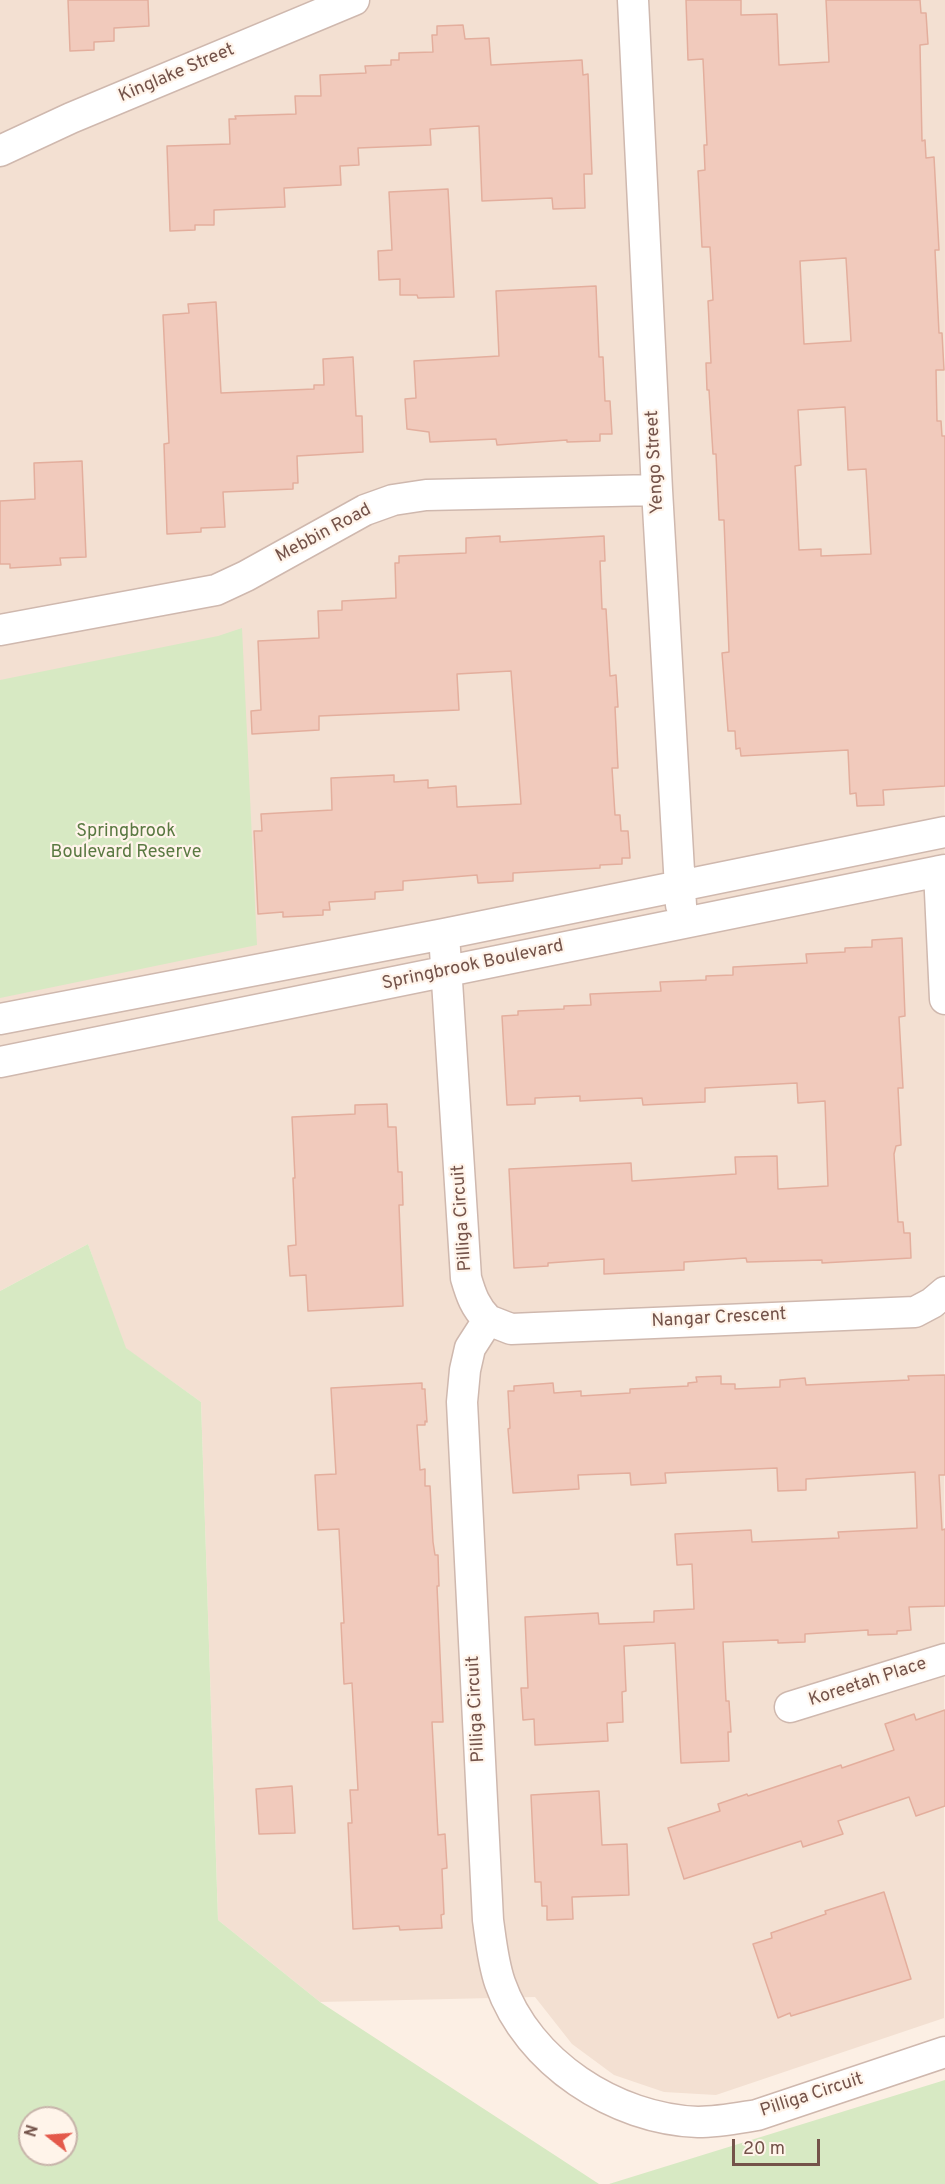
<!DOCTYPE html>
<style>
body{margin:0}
#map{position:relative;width:945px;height:2184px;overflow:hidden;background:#fcefe4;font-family:Overpass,sans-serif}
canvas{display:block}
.north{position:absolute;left:18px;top:2106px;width:60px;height:60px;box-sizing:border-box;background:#fff4ea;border:2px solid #c7b4aa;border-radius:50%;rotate:287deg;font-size:16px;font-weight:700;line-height:24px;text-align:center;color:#74534a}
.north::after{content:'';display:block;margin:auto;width:21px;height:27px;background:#e4594b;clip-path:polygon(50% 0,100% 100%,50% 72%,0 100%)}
.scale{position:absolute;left:732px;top:2139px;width:88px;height:27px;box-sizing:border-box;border:3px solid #74534a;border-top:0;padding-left:8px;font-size:18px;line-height:21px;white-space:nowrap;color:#74534a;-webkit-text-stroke:4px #fff4ea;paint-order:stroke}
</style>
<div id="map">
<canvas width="945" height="2184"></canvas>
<div class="north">N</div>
<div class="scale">20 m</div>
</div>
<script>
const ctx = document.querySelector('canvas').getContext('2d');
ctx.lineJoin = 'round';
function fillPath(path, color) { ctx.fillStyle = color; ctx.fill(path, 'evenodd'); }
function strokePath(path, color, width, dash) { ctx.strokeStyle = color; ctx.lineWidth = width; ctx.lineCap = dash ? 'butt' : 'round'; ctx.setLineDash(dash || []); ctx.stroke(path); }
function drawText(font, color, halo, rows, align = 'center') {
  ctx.font = font + ' Overpass,sans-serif'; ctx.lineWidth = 4.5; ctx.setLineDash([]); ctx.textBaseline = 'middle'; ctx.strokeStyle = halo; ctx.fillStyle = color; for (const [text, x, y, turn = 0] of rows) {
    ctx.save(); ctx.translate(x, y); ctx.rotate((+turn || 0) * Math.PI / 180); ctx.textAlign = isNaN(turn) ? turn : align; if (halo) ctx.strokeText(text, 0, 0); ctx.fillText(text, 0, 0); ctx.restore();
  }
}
fillPath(new Path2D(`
 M0,0H945L944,2018L716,2095L664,2092L614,2075L572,2044L535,1997L320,2002L218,1920L201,1402L125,1348L88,1244L0,1291Z`), '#f3e0d2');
fillPath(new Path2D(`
 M242,628L257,945L0,998V680L218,636Z
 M88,1244L126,1348L201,1402L218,1920L320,2002L599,2184H0V1291ZM30,2118H66V2154H30Z
 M945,2080V2184H609Z`), '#d7e9c3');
const building = new Path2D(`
 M68,0H148L149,26L114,28V41L94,42V50L70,51Z
 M686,0H741V15L777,14L779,65L829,62L826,0H920L921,13H926L928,44L920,45L922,141L925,140L926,158L934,157L939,250H935L939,333H942L944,370H936L937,421H941L942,436H945V786L883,790L884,805L857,806L856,793L850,794L848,750L741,756L740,748L736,749L735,731H728L722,653L729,652L724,520H719L716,454H713L709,390H707L706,363H711L708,301L713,300L710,247H702L698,171L705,170L704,145H707L703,59L688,60ZM846,258L851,341L804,344L800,261ZM845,407L848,470L866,469L871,554L821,556V549L799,550L795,466L801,465L798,410Z
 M463,25L465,39L489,38L491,65L582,60L583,75L588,74L592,174H584L585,208L553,209L552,198L482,201L479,126L430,129L431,145L358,148L359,165L340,166L341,185L284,188L285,207L214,210V225H195V230L170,231L167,146L230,144L229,119H236L235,116L296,114L295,96H321L320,75L366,73L365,66L391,65V60H399V53L433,52L432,35H437V26Z
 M448,189L454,297L418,298L417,295H400V279L379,280L378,251L392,250L389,192Z
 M596,286L599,357H603L605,401H610L612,434H600V441L567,442V440L497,445L496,439L430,442L429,432L407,429L405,399L416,398L414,361L499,356L496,291Z
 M216,302L221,393L314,389V385H324L323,359L353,357L356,416H362L363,452L297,456L298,483H293V489L223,492L225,527L201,528V532L167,534L164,444L169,443L163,315L189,313L188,304Z
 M82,461L86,557L60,558L61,565L10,568V564H0V501L35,499L34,463Z
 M500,536V542L604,536L605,561H600L602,609H606L610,676L616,675L618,707H615L618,768H612L615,815H620L621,831H628L630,858H622V864L600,865V868L513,873V881L478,883L477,875L403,881V890L375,892V899L329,902L330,910H323V915L283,917V912L258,914L254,831H262L261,814L332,810L331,778L394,775V782L428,780V788L456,786L457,807L521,804L511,671L457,674L459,710L319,716V730L252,734L251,711L261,710L258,641L319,638L318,611L342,610V601L396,598L395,563H399V556L466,553V538Z
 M902,938L905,1016L899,1017L903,1088H898L901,1145L896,1146L894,1154L898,1222H903L904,1233H910L911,1258L822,1263V1260L747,1262L746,1258L684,1262V1270L604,1274V1259L548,1263V1266L514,1268L509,1169L631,1163L632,1181L736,1174L735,1157L777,1156L778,1189L828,1186L825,1101L798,1103L797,1083L705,1088V1102L643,1105L642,1098L580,1101V1096L535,1098V1104L507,1105L502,1016L518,1015V1011L564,1009V1006L591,1005L590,994L661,991L660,982L706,980V976L733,975V967L807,963L806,954L845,952V948L872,947V940Z
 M387,1104L388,1127H396L398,1172H402L403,1205H399L403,1306L308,1311L306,1275L290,1276L288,1246L296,1245L293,1178H295L292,1117L355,1114V1105Z
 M945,1375V1475H939L942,1530L945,1529V1606L909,1607L911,1630L897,1631V1634L868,1635V1630L805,1634V1642L778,1643V1640L723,1642L726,1701H729L731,1732H728L729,1761L681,1763L675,1643L624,1646L626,1691L622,1692L623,1722L607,1723L608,1741L535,1745L534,1719L523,1720L521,1688H528L525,1617L598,1613L599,1624L654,1622V1611L694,1609L692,1564L677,1565L675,1534L751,1530L752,1542L839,1538L838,1532L917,1528L915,1472L806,1479V1490L778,1491L777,1468L665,1473L666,1483L631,1485L630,1473L578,1475L579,1489L513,1493L508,1429L510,1428L508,1391H514V1386L553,1383L554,1393L581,1391V1396L630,1393V1389L688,1386V1383L697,1382L696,1377L721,1376V1384H735V1389L780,1387V1380L805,1378L806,1385L909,1380L908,1376Z
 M422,1383V1389H425V1392L427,1422L425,1421V1425H417L420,1470L425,1469V1486H430L433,1542L435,1555H438L439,1586H437L443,1722H432L438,1835L445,1834L447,1868L442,1869L444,1914L441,1915L442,1928L400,1930L399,1926L353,1929L348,1823H352L350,1790H358L352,1683L344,1684L341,1623H344L339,1529L318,1530L315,1475L336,1474L331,1388Z
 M945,1710V1806L916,1816L909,1797L838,1821L843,1834L803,1847L801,1841L684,1879L668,1828L720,1811L718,1804L747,1794L748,1796L841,1765L842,1768L894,1750L885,1724L914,1714L916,1720Z
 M292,1786L295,1833L259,1834L256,1789Z
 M599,1791L602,1845L627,1844L629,1895L572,1897L573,1919L547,1920V1906H542L541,1882H535L531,1795Z
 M884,1892L911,1979L791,2016L790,2013L778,2018L753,1944L772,1938L771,1933L826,1914L825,1911Z`);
fillPath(building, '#f1cabc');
strokePath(building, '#e3ae9d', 1.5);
const street = new Path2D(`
 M633,0L657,490L681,905
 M0,151L71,118L354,0
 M0,630L216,590L246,576L365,510L393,500L426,495L657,490
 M939,871L945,999
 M444,934L466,1278C471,1295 475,1307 488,1320L470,1348L465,1370L462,1402L488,1920C491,1941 493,1963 500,1983C528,2063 615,2119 698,2122C718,2122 738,2118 757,2115L945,2052
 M0,1019L444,934L945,832
 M0,1062L945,870
 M488,1320L511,1329L915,1312L932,1303L945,1292
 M790,1707L945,1659`);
strokePath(street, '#cfb8ae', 33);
strokePath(street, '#fff', 30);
drawText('18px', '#74534a', '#fff4ea', [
 ["Kinglake Street",177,74,-23],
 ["Yengo Street",656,462,-93],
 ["Mebbin Road",324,534,-28],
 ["Springbrook Boulevard",473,966,-12],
 ["Pilliga Circuit",463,1218,-94],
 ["Nangar Crescent",719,1319,-3],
 ["Koreetah Place",868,1683,-18],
 ["Pilliga Circuit",477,1709,-93],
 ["Pilliga Circuit",812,2096,-18]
]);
drawText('18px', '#5a7942', '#fff4ea', [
 ["Springbrook",126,832],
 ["Boulevard Reserve",126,853]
]);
</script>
